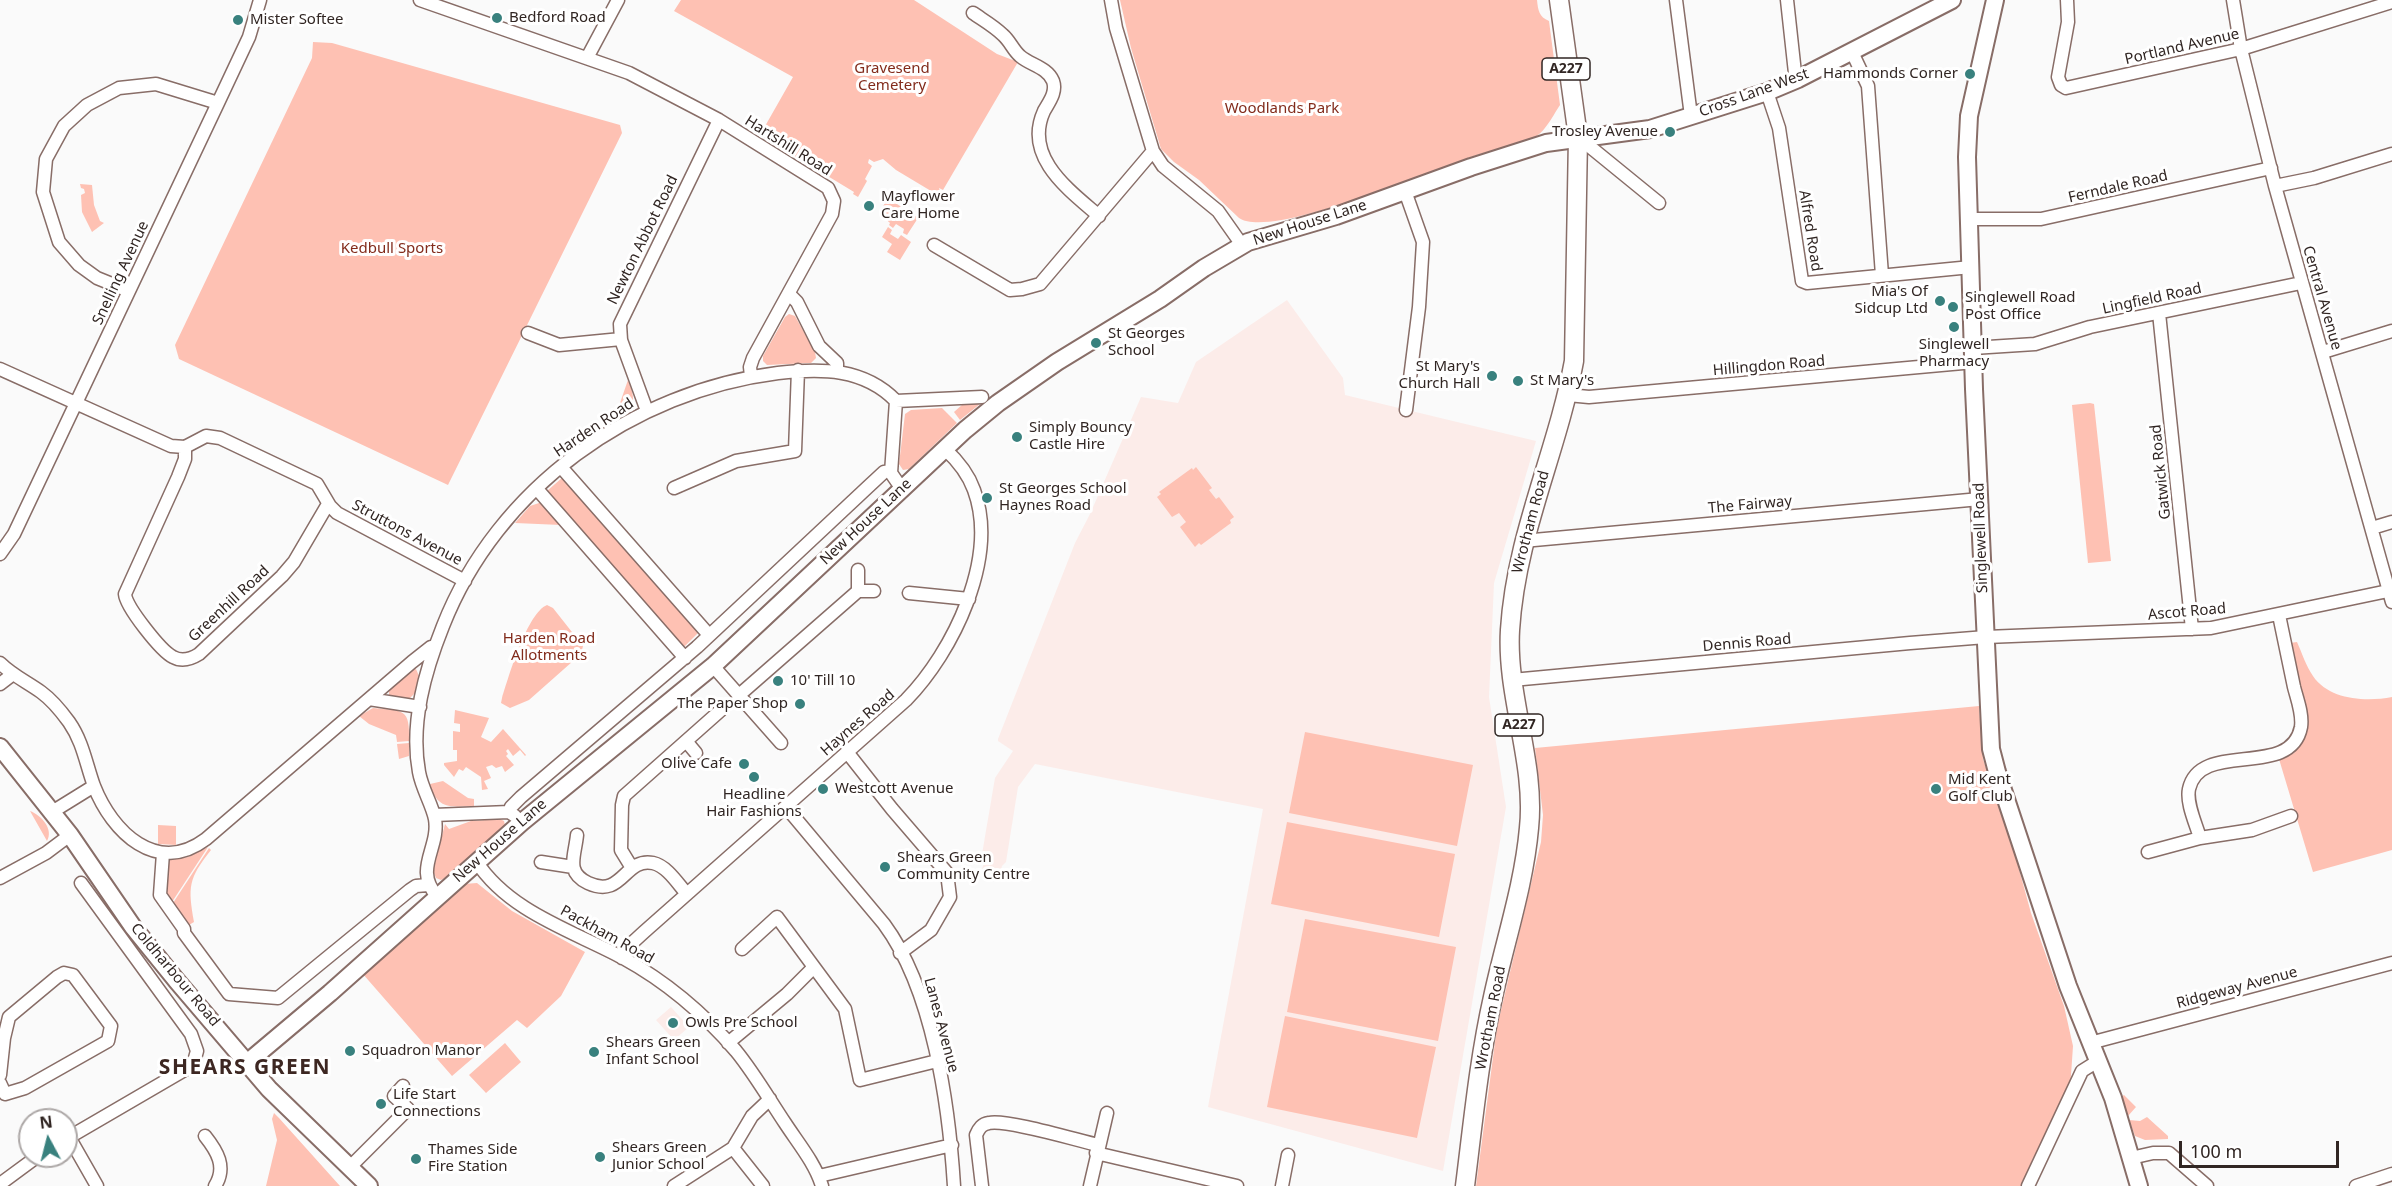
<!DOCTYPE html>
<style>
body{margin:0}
#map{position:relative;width:2392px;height:1186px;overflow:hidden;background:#fafafa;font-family:"Noto Sans",sans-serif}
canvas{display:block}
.north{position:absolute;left:18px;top:1108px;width:60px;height:60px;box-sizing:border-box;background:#fff;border:2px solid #ada8a7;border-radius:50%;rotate:353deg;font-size:16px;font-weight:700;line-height:24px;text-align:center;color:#312623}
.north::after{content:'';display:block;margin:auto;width:21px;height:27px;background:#39817e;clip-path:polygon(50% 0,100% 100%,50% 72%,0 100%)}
.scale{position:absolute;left:2179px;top:1141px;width:160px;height:27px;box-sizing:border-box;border:3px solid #312623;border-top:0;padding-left:8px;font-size:18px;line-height:21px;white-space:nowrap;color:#312623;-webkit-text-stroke:4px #fff;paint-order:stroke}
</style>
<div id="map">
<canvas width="2392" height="1186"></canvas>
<div class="north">N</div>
<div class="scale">100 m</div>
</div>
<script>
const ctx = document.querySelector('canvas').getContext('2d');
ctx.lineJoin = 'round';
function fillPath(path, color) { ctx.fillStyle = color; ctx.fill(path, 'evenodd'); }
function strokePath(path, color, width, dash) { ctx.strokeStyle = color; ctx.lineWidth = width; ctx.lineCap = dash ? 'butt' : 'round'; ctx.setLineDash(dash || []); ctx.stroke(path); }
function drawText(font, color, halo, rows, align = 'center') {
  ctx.font = font + ' "Noto Sans",sans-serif'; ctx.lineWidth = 6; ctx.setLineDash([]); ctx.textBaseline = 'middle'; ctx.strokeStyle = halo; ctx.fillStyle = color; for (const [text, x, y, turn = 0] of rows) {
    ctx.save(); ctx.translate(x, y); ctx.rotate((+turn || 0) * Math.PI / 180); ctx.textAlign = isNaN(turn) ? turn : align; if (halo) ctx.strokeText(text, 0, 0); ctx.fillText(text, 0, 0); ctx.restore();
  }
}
fillPath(new Path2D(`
 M1287,300L1343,378L1345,395L1536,441L1494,583L1489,697L1506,807L1443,1171L1208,1107L1263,809L1035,764L1018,787L1006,862L1002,866L999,878L982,869L984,863L981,860L995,778L1013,751L998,741V739L1075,543L1090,514L1141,397L1178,403L1196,362Z
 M671,1007L689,1027L674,1040L656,1020Z`), '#fcece9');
fillPath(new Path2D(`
 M681,0H914L997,54L1018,62L943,190L939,188L941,195L936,202L933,200L936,194L896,170L883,159L874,162L869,159L868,163L872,166L865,179L867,181L858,197L853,194L854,192L760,135L793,77L674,11Z
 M1120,0H1537C1538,10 1539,17 1549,21L1560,105C1554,114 1545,132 1535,137C1518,146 1492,150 1474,156C1432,170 1272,240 1239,218L1199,180L1174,162L1161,149L1131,48Z
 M313,42L332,43L620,125L622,133L448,485L179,359L175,345L312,58Z
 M80,184L92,185L94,205L100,221L104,223L92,232L82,212L81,195L85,193L84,189L81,188Z
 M888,198L918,218L907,235L903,233L904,229L896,224L893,228L889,225L890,223L879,213Z
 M888,227L892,230L890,234L898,239L901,235L911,242L900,260L887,252L892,244L882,237Z
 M789,314L795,316L815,352L816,358L811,363L767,365L763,361V356L785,317Z
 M628,380C637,403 635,407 614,420Z
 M2090,403L2094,404L2111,561L2088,563L2072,405Z
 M963,404H980L960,420L954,412Z
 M942,408L957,423L909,469L903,470L899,464L905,414L911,410Z
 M1196,467L1212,488L1209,490L1216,499L1219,497L1234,517L1230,520L1231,523L1201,545L1199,543L1195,547L1180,527L1186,522L1179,513L1172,517L1157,497L1161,494L1159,492L1192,468L1193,470Z
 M563,477L700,631L681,650L547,494V491Z
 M539,503H543L561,525L515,523L530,506Z
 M547,605L553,608L583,646L581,654L529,700L510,708L501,703L502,698C509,676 527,613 547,605Z
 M2297,642C2302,653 2306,666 2313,676C2329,700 2366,702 2392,697V850L2313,872L2279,759L2294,753L2307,732L2290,643Z
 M416,669L419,676L415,693L408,700L389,696V690L412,670Z
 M1979,706L1983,759L2014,851L2031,913L2064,1006L2073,1046L2070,1090L2032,1160L2027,1186H1476L1497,1027L1541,842L1543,815L1535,748Z
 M373,708C404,711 410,708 409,741L397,742L396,735L369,724L359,716Z
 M455,710L489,718L481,737L491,742L503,729L526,755L525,756L520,750L513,756L508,749L506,751L508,754L506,756L514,765L505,772L502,766L496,768L492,765L486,767L491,778L484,781L488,789L482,790L481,777L466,767L463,771L459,769L454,777L444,765V763L457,761V750H453V731L460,732V724L454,723Z
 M1305,732L1473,765L1457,846L1289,813Z
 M409,743V756L399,759L397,744Z
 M443,781L468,798L474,799V806C451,807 437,810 430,784Z
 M30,811C41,815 54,829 47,841Z
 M500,819L504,821L505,825L502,829L445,878L441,880L436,878L433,871L445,824L449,829L471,821Z
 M1287,822L1455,854L1439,937L1271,904Z
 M158,825L176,826V845L158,844Z
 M208,847L172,902L166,892L169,860L188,857Z
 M209,848L211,850C188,879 188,887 194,922L189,925L173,903Z
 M477,883L512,911L585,952L561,996L527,1028L517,1020L452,1076L362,973L464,884Z
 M1305,919L1456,947L1438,1041L1287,1012Z
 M1285,1016L1436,1047L1417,1138L1267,1107Z
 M505,1043L521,1062L486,1093L469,1075Z
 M2124,1095L2136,1107L2128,1116L2121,1097Z
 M274,1113L279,1118L340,1186H266L277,1140L272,1119Z
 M2147,1117L2168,1136V1139L2145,1140L2135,1136L2129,1120L2140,1121Z`), '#fec1b3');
const street = new Path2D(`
 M420,0L629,73L719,120L828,188L834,201L832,214L753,358L750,367L751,376
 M1111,0L1116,28L1153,151L1163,166L1218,211L1242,245
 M1676,0L1691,116
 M1787,0L1795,73L1798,79
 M2067,0L2068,22L2058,77L2061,85L2066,88L2241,49L2392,2
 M2233,0L2241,49L2275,186L2392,602
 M973,13C983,20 994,26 1003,35C1010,41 1013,50 1020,56C1030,65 1047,67 1053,81C1057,92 1049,102 1044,111C1023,157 1069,190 1099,216
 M1852,52L1868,86L1882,275
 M587,58L618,0
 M1767,92L1779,128L1802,281L1807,283L1971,267
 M1578,137L1659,203
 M2275,186L2314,178L2392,154
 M1405,191L1423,242L1419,307L1406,410
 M1970,219H2041L2271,168
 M934,245L1010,290L1022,289L1040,284L1153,151
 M129,291L97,278L79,265L59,242L43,192L46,159L64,126L87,105L119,88L156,84L218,103
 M789,294L797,302L819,346L837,363V371
 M2159,313L2192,629
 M528,333L559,345L621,339
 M1973,348L2035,344L2090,327L2301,283
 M2323,352L2392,331
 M0,369L171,446L185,447L206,436L220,438L317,484L330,506L337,513L465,581
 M1568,395L1589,397L1974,362
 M896,401L982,397
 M647,411L621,340L620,324L719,120
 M185,447V459L178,477L125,594C126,607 161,651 173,657C182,662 191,659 199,654L282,576L294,562L328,504
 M561,467L709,635
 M674,488L736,461L795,451L798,370
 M537,489L685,658
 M2372,528L2392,522
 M1523,541L1980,499
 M0,554L14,534L218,103L249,37L260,0
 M858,591H874
 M909,593L969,599
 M0,663C12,675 27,682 41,692C52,700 61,711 69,722C83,742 86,764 94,786C112,832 157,876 206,839L412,662L431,647L435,646
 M713,666L781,743
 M1512,680L1910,643L1986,637L2211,628L2388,591
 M0,684L13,674
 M738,696L858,591V570
 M369,699L420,707
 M686,741L696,753
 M847,752L892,809L947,873L950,897L931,930L900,953
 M786,807L884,924C933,990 949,1105 954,1186
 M52,812L94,786
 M509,812L511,807L521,797L697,647L870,485L884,472L891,471
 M434,815L509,812L515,816
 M577,835C575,856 565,872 588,883C623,899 624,857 653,863C667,866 678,884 687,894
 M2200,838L2252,830L2291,816
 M2148,852L2200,838C2196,824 2186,803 2189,789C2200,739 2291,780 2301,727C2303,714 2297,699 2294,687C2289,663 2284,639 2279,615
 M163,853L160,895L184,929V933L229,994L278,998L410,890L416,886L428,885
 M476,861C509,912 573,931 623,958C665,981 705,1015 736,1051C754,1073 769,1099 785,1123C798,1143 815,1163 822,1186
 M541,862L573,867
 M632,868L621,850L622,805L624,796L721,710
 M0,878L46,853L70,835
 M437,896C413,869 440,848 435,819C432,804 422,789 419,772C410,723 425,671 443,626C497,488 633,391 778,373C821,368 864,368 896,401L891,473L902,489
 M742,949L777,917L845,1009L860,1080L937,1061
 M622,958L632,943L644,932L906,700C953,652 999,558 974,490C968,473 958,461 945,449
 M728,1043L787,994L814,967
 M2090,1043L2392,963
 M0,1075L4,1038L9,1017L57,977L64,973L73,975L111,1026L108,1041L25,1088L5,1094L0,1083
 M205,1136C217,1151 227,1167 215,1186
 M69,1137L97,1186
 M66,1139L193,1065L197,1051L191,1034L81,883
 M733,1148L763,1186
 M1096,1153L1237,1186
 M2131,1158L2153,1153H2169L2207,1186
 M351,1166L408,1109L394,1096L403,1086
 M819,1176L952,1145
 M0,1184L38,1156
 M674,1186L733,1148L752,1116L770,1099
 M982,1186L976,1135C979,1128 982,1124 989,1123C1007,1119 1076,1140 1098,1145
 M1090,1186L1107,1113
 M1282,1186L1288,1155
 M2028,1186L2082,1071L2098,1061
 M2356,1186L2392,1174`);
const secondary = new Path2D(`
 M1995,0L1969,116L1967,157L1974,389L1991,749L1997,772L2068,986L2113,1098L2139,1186
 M0,747L70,835L133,927L176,980L269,1089L369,1186
 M248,1062L330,993L522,822L713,666L965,430L998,403L1057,362L1160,299L1204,268L1248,242L1336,216L1471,167L1546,143L1650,129L1767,92L1798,79L1952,0`);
const primary = new Path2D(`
 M1465,1186C1473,1123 1479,1059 1493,997C1505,941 1524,885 1529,828C1536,763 1506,696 1510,630C1516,534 1557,453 1574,361L1578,137L1559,0`);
strokePath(street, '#886d67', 15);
strokePath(secondary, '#886d67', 20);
strokePath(primary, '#886d67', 21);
strokePath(street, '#fff', 12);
strokePath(secondary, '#fff', 16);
strokePath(primary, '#fff', 18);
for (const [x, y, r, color] of [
 [497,18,6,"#39817e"],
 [238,20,6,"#39817e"],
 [1970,74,6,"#39817e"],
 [1670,132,6,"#39817e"],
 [869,206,6,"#39817e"],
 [1940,301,6,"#39817e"],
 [1953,307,6,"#39817e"],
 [1954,327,6,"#39817e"],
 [1096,343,6,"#39817e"],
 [1492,376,6,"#39817e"],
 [1518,381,6,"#39817e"],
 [1017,437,6,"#39817e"],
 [987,498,6,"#39817e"],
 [778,681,6,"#39817e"],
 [800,704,6,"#39817e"],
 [744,764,6,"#39817e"],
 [754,777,6,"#39817e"],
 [823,789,6,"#39817e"],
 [1936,789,6,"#39817e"],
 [885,867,6,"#39817e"],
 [673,1023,6,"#39817e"],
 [350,1051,6,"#39817e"],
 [594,1052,6,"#39817e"],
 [381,1104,6,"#39817e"],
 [600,1157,6,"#39817e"],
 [416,1159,6,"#39817e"]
]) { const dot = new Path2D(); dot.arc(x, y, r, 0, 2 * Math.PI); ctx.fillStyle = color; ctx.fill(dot); strokePath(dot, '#fff', 2); }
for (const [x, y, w] of [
 [1566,69,48],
 [1519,725,48]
]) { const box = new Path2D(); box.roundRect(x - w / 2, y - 11, w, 22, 4.5); ctx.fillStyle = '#fff'; ctx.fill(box); strokePath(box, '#312623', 1.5); }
drawText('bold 14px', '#312623', null, [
 ["A227",1566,69],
 ["A227",1519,725]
]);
drawText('15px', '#312623', '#fff', [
 ["Bedford Road",509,18],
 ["Mister Softee",250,20],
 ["Hammonds Corner",1958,74,"right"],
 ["Trosley Avenue",1658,132,"right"],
 ["Mayflower",881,197],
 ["Care Home",881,214],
 ["Mia's Of",1928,292,"right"],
 ["Sidcup Ltd",1928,309,"right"],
 ["Singlewell Road",1965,298],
 ["Post Office",1965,315],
 ["St Georges",1108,334],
 ["School",1108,351],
 ["Singlewell",1954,345,"center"],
 ["Pharmacy",1954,362,"center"],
 ["St Mary's",1480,367,"right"],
 ["Church Hall",1480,384,"right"],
 ["St Mary's",1530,381],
 ["Simply Bouncy",1029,428],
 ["Castle Hire",1029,445],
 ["St Georges School",999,489],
 ["Haynes Road",999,506],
 ["10' Till 10",790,681],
 ["The Paper Shop",788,704,"right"],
 ["Olive Cafe",732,764,"right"],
 ["Mid Kent",1948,780],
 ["Golf Club",1948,797],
 ["Westcott Avenue",835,789],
 ["Headline",754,795,"center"],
 ["Hair Fashions",754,812,"center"],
 ["Shears Green",897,858],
 ["Community Centre",897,875],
 ["Owls Pre School",685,1023],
 ["Shears Green",606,1043],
 ["Infant School",606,1060],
 ["Squadron Manor",362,1051],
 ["Life Start",393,1095],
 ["Connections",393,1112],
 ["Shears Green",612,1148],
 ["Junior School",612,1165],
 ["Thames Side",428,1150],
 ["Fire Station",428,1167]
], 'left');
drawText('15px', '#312623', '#fff', [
 ["Portland Avenue",2182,47,-13],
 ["Cross Lane West",1754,93,-20],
 ["Hartshill Road",788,146,32],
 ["Ferndale Road",2118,187,-13],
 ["New House Lane",1310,223,-18],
 ["Alfred Road",1810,231,81],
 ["Newton Abbot Road",643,240,-64],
 ["Snelling Avenue",121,273,-65],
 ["Central Avenue",2322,298,74],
 ["Lingfield Road",2152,299,-12],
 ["Hillingdon Road",1769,366,-5],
 ["Harden Road",594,428,-34],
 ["Gatwick Road",2161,472,-96],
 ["The Fairway",1750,505,-5],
 ["New House Lane",866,522,-43],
 ["Wrotham Road",1531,522,-75],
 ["Struttons Avenue",407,533,28],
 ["Singlewell Road",1981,538,-92],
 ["Greenhill Road",229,604,-43],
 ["Ascot Road",2187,612,-5],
 ["Dennis Road",1747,643,-5],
 ["Haynes Road",858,723,-41],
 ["New House Lane",500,841,-41],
 ["Packham Road",607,935,29],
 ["Coldharbour Road",175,975,50],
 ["Ridgeway Avenue",2237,988,-15],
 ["Wrotham Road",1491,1018,-79],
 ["Lanes Avenue",941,1025,75]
]);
drawText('15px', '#822b1b', '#fff', [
 ["Gravesend",892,69],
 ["Cemetery",892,86],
 ["Woodlands Park",1282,109],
 ["Kedbull Sports",392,249],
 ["Harden Road",549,639],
 ["Allotments",549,656]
]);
ctx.letterSpacing = '1.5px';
drawText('bold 21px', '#3d2722', '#fff', [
 ["SHEARS GREEN",245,1068]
]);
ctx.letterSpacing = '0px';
</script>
